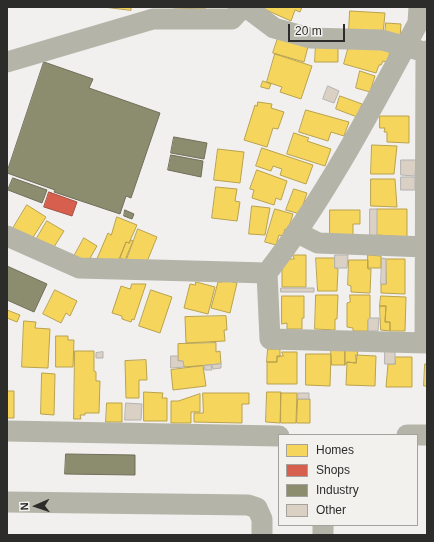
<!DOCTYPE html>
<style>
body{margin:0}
#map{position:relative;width:434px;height:542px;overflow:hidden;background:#f1f0ee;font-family:Helvetica,sans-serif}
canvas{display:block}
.frame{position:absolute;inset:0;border:8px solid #2c2c2b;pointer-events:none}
.legend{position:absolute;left:278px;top:434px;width:140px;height:92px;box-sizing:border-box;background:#f2f1ed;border:1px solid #a3a29f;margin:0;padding:5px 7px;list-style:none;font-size:12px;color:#2c2c2b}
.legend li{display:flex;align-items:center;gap:8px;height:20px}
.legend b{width:20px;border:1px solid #a3a29f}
.north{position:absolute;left:16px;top:486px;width:40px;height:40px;-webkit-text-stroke:3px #f2f1ed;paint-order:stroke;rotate:268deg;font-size:11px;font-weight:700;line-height:16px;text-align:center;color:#2c2c2b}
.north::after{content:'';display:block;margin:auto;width:14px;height:18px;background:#2c2c2b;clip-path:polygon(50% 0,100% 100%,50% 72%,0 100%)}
.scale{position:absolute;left:288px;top:24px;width:57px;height:18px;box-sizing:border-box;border:2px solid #2c2c2b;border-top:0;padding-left:5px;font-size:12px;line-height:14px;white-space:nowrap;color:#2c2c2b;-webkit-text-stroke:3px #f2f1ed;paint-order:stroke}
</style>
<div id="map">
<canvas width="434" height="542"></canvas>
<div class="frame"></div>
<ul class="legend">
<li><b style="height:11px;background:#f6d55c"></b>Homes</li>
<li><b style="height:11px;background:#d6604d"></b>Shops</li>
<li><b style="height:11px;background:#8c8c6e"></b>Industry</li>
<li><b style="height:11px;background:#dad0c4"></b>Other</li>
</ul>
<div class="north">N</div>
<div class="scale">20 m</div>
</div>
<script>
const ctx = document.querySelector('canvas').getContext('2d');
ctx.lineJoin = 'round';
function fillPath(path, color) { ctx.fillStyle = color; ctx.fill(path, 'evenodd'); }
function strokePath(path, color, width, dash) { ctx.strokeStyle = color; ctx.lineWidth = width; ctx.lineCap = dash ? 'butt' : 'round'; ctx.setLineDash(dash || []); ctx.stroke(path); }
const homes = new Path2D(`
 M104,7H131V10Z
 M174,7H205V9L174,8Z
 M265,7H302L300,12L295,10L291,21L264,9Z
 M350,11L385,13L383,34L349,31Z
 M386,23L401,24L400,38L385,37Z
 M279,35L309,43L304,62L273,53Z
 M350,42L391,48L387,62L383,61L381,65H379L376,73L344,64Z
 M316,43H338V62H315Z
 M275,54L312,66L301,99L280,92L282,87L267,82Z
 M360,71L375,76L370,92L356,88Z
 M263,81L271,84L269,89L261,87Z
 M340,96L362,104L357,117L336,109Z
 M258,102L272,104L271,108L284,112L278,129L273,128L267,147L244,140L255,105L257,106Z
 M306,110L349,122L344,136L331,132L328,141L299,132Z
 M380,116H409V143L387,142V132H384L385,128H380Z
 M294,133L309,138L307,141L331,149L325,166L287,154Z
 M372,145L397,146L394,174H371Z
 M262,148L313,165L306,184L280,175L282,169L273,166L271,171L256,166Z
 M218,149L244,152L240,183L214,180Z
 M257,170L287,181L281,200L276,198L274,205L252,198L254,190L250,189Z
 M371,179H395L397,207L371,206Z
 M216,187L237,189L235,201L240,202L237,221L212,218Z
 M294,189L307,193L300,214L286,210Z
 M27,205L46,217L30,242L12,230Z
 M252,206L270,208L265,235L249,234Z
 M275,209L293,214L288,230L285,229L283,236L279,235L276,245L265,242Z
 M377,209H407V237L377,235Z
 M330,210H360V224H353V236H330Z
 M117,217L137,225L129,243L126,242L115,269L96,261L108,233L111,235Z
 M47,221L64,231L49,255L33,245Z
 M138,229L157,237L144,269L126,262Z
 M84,238L97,246L85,267L72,260Z
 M131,240L133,241L125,260L120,258L126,242L129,243Z
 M293,255H306V287H282V264L287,259H294Z
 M368,255L381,256V268H368Z
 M316,258H335V268L338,269L337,291H318Z
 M386,259H405V294L381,293V284H386Z
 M349,260H368V269H371L370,293L351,292V286L348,285Z
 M222,279L237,283L230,313L211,308L218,282H222Z
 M196,282L215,287L208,314L184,308L190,284L195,285Z
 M132,284H146L134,320L132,319L131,322L122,319V316L112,313L121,286L130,289Z
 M55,290L77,301L70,316L66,313L61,323L43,314Z
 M151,290L172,297L160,333L139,326Z
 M316,295H338L337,319H335V330L315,329Z
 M350,295H370V319L368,320V331H353V328L347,327V303L350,302Z
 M282,296H304V318H302V329H287V323L282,324Z
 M381,296L406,297L405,331H390V322H385L386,306H380Z
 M380,306H386L385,322H390V331L381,330Z
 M7,310L20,315L17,322L7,318Z
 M226,316L227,330H224L225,341L186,343L185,317Z
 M24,321L36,322L35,328L50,329L48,368L22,367Z
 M56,336H68V340H74L73,367H56Z
 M216,343V352L220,351L221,364L184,367L183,361H178V344Z
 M268,349H280V357L277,356V362H267Z
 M331,350H345V365H332Z
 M345,350H358L356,363L347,362L345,365Z
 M75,351H94V371L96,372V381H100L99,413H85V415H80L81,419H74Z
 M282,352H297V384H267V362H277V356H283Z
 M306,354H331L330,386L306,385Z
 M356,355L376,356L375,386L346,385L347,362L356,363Z
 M395,357H412V387H386L388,364H395Z
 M146,360L147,380H139V398H126L125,361Z
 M425,364H427V386H424Z
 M203,366L206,386L173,390L171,370Z
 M42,373L55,374L54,415L41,414Z
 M7,391H14V418H7Z
 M144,392L163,393L162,398H167V421H144Z
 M267,392H281L280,423L266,422Z
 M203,393H249V404H242V423L194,422V413H203Z
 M281,393H297L296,423H281Z
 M200,394V412H191V423H171V401H178Z
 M298,399H310V423H297Z
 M107,403H122V422H106Z`);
fillPath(homes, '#f6d55c');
strokePath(homes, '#b9a24d', 1);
const shops = new Path2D(`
 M49,192L77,202L72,216L44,207Z`);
fillPath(shops, '#d6604d');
strokePath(shops, '#a35043', 1);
const industry = new Path2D(`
 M44,62L93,79L89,88L160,113L131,198L126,196L120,214L54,192L55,190L7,173Z
 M174,137L207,143L204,159L171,153Z
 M171,155L203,161L201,177L168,170Z
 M13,178L47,190L42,203L8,190Z
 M125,210L134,214L132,219L124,216Z
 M7,266L47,284L34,312L7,300Z
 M66,454L135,455V475L65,474Z`);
fillPath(industry, '#8c8c6e');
strokePath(industry, '#6f6f5a', 1);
const building = new Path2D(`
 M328,86L339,91L334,103L323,99Z
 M401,160H416L415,176L401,175Z
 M401,177H415V190H401Z
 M370,209H377V237H370Z
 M335,255H348L347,268H335Z
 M382,258L386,259V284H381Z
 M281,288H314V292H281Z
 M370,318H379L378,331H368V320Z
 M385,351L395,352V364H385Z
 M103,352V358H96V353Z
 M171,356H178V361H183L184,367L171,368Z
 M221,364V368L213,369L212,365Z
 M211,365L212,370H205L204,366Z
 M298,393H309V399H298Z
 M126,403L142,404L141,420H125Z`);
fillPath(building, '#dad0c4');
strokePath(building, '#b3b2b2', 1);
strokePath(new Path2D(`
 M246,7L274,28L310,38L382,40L418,50
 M7,62L153,19H232L243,7
 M296,232L318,243L426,247
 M7,236L79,268L267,273C326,197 372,108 418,23L419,7
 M267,273L270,339L427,343
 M425,343L426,51
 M7,431L279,436
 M407,435H427
 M7,502L248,505L257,508L262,519V535
 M323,525V535`), '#b5b4a8', 21);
</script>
